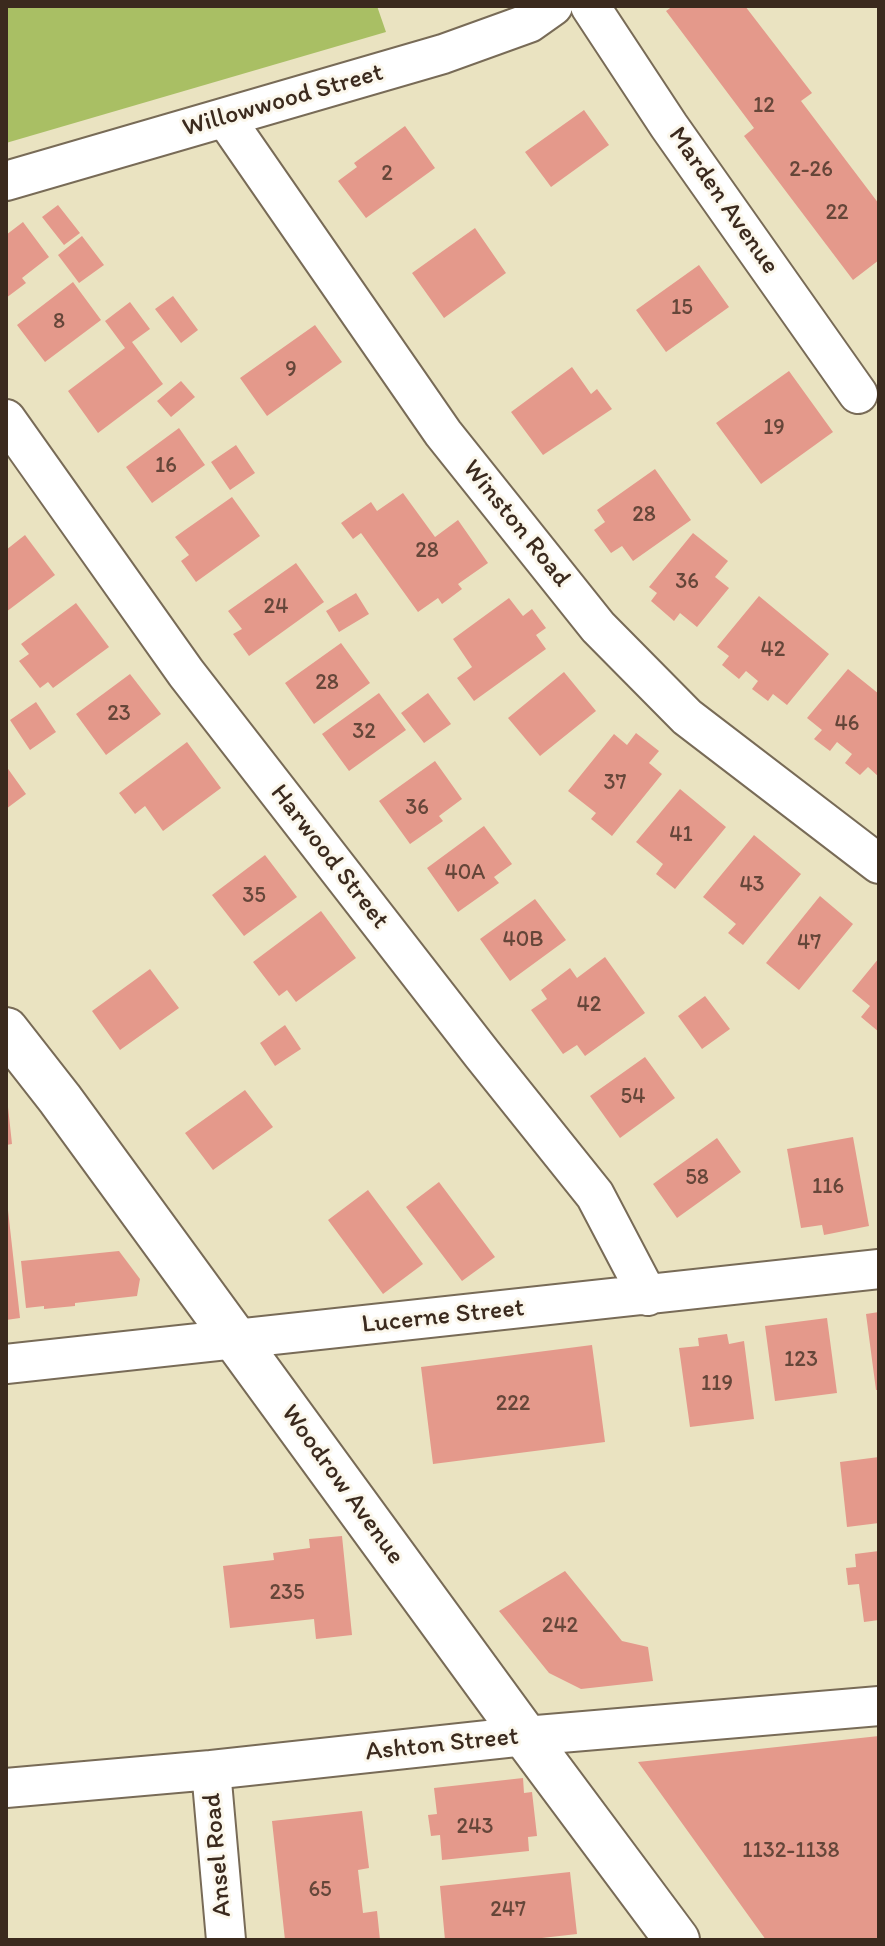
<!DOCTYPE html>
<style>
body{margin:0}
#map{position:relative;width:885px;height:1946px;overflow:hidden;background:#eae3c1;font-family:Itim,sans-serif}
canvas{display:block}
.frame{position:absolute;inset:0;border:8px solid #3b2a1e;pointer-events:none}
</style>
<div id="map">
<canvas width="885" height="1946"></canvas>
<div class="frame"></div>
</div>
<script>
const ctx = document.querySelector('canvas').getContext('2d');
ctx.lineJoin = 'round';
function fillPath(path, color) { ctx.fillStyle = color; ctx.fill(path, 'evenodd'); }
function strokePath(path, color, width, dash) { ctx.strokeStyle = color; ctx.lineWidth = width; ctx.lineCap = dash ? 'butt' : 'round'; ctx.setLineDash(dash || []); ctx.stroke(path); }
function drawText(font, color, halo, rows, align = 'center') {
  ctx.font = font + ' Itim,sans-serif'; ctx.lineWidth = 6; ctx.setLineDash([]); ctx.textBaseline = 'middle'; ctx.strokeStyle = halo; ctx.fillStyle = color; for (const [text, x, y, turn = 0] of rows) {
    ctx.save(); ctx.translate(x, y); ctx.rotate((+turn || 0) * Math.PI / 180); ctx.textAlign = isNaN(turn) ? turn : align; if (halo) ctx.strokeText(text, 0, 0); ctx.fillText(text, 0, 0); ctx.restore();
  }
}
fillPath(new Path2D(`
 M6,6H377L386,32L6,143Z`), '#a9bf64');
fillPath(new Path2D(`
 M673,6H745L812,93L801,101L879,204V260L853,280L744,136L754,128L666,11Z
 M584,110L609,145L551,187L525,152Z
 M405,126L435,168L366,218L338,181L357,167L354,163Z
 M58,205L80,233L64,245L42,217Z
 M23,222L49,257L22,278L26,283L6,298V235Z
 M475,228L506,273L444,318L412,273Z
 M82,236L104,265L79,283L58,255Z
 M699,265L729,307L666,352L636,310Z
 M73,282L101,320L45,362L17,325Z
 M173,296L198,330L181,343L155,309Z
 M130,302L150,329L132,342L163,384L98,433L68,391L125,348L105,321Z
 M315,325L342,362L267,416L240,378Z
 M572,367L591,394L597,389L612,409L543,455L511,412Z
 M789,371L833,432L761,484L716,423Z
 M181,381L195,397L171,417L157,401Z
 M179,428L205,465L152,503L126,467Z
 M236,445L255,473L230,490L211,462Z
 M655,469L691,520L633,561L622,546L611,553L594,530L605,522L597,510Z
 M403,493L435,537L458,520L488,563L458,584L462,589L442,604L438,598L418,612L361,533L353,539L341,523L371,502L377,511Z
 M232,497L260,536L196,582L181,561L189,555L175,537Z
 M693,533L728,561L715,577L729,588L697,627L680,613L674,621L651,601L657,593L649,587Z
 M25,535L55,575L6,612V550Z
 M296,563L324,602L249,656L233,634L242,629L228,611Z
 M356,593L369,614L339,632L326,611Z
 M759,596L829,654L787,705L773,694L768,701L752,689L758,681L746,671L739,679L722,665L729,656L717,647Z
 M509,598L523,616L532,609L546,628L536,635L546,649L474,701L457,678L472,667L453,639Z
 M76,603L109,647L53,688L48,682L40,688L19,661L29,654L21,644Z
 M341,643L370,683L314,724L285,683Z
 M848,669L879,694V777L868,767L860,775L845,763L852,754L837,742L830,751L814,739L822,730L807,718Z
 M564,672L596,711L540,756L508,718Z
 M130,674L161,714L106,755L76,714Z
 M379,693L406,730L349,771L322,734Z
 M428,693L451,724L424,743L401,713Z
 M36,702L56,732L30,750L10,720Z
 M636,733L659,751L649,763L662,774L612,836L591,819L596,813L568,791L614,734L627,745Z
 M187,742L221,788L163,831L145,806L135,814L119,793Z
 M435,761L462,799L439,816L443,821L410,844L379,801Z
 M6,766L26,794L6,809Z
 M680,789L726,827L675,889L656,874L663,864L636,842Z
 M484,826L512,864L494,877L499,883L458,912L427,868Z
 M754,835L801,874L743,945L728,933L736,924L703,897Z
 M265,855L297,897L244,936L212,895Z
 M820,896L853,924L799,990L766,963Z
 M535,899L566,940L510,981L480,939Z
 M321,911L356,958L296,1002L287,990L279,996L253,962Z
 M605,957L645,1013L585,1056L577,1045L563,1054L531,1010L547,999L541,990L570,968L577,978Z
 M879,958V1032L861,1017L870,1006L852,991Z
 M150,969L179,1008L120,1050L92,1011Z
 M705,996L730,1029L702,1049L678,1016Z
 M285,1025L301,1049L275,1066L260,1043Z
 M645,1057L675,1098L620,1138L590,1096Z
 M245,1090L273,1127L213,1170L185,1133Z
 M8,1107L12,1144L6,1145V1108Z
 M853,1137L869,1226L824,1235L822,1225L801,1228L787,1149Z
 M717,1138L741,1172L677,1218L653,1184Z
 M439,1182L495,1257L462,1281L406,1207Z
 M368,1190L423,1264L383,1294L328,1220Z
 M6,1210H8L20,1318L6,1320Z
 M119,1251L140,1279L137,1296L75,1303V1306L44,1309V1306L26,1308L21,1261Z
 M879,1312V1390H876L866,1314Z
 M827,1318L837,1393L775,1401L765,1326Z
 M727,1334L729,1344L744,1341L754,1419L690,1427L679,1348L699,1346L698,1338Z
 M592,1345L605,1442L433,1464L421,1367Z
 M879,1457V1523L847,1527L840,1462Z
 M342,1536L352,1635L316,1639L314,1619L230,1628L223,1566L274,1560L273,1553L310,1548L309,1539Z
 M879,1551V1620L864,1622L859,1584L848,1585L846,1568L856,1567L855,1554Z
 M565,1571L622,1641L648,1647L653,1681L581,1689L549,1673L499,1611Z
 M879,1736V1940H766L638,1762Z
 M523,1778L524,1793L532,1792L537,1836L528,1837L529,1851L442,1860L440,1835L431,1836L428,1815L437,1814L434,1788Z
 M362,1811L369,1868L358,1870L363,1913L377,1911L380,1940H285L272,1821Z
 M570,1872L577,1934L524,1940H445L440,1886Z`), '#e4998b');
const minor = new Path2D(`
 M590,6L669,126L858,394
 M225,118L443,433L598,627L687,717L879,864
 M6,181L443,54L529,23L553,6
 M6,419L186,673L482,1054L595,1195L648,1296
 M6,1364L879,1269
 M211,1770L226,1940
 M6,1788L211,1770L525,1736L879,1706`);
const tertiary = new Path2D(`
 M6,1030L60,1099L525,1736L677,1940`);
strokePath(minor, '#786b57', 42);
strokePath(tertiary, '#786b57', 48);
strokePath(minor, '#fff', 38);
strokePath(tertiary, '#fff', 44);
drawText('22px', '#654639', null, [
 ["12",764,106],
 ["2-26",811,170],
 ["2",387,174],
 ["22",837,213],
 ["15",682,308],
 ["8",59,322],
 ["9",291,370],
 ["19",774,428],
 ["16",166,466],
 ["28",644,515],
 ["28",427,551],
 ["36",687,582],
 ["24",276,607],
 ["42",773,650],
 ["28",327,683],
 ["23",119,714],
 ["46",847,724],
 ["32",364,732],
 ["37",615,783],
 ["36",417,808],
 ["41",681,835],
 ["40A",465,873],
 ["43",752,885],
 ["35",254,896],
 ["40B",523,940],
 ["47",809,943],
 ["42",589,1005],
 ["54",633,1097],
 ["58",697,1178],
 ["116",828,1187],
 ["123",801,1360],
 ["119",717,1384],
 ["222",513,1404],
 ["235",287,1593],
 ["242",560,1626],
 ["243",475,1827],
 ["1132-1138",791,1851],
 ["65",320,1890],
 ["247",508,1910]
]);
drawText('26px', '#3b2a1e', '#fbf7ec', [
 ["Willowwood Street",283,101,-16],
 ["Marden Avenue",723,201,55],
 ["Winston Road",516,524,51],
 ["Harwood Street",329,857,52],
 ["Lucerne Street",443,1317,-6],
 ["Woodrow Avenue",342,1485,54],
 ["Ashton Street",442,1745,-6],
 ["Ansel Road",218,1855,-95]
]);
</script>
